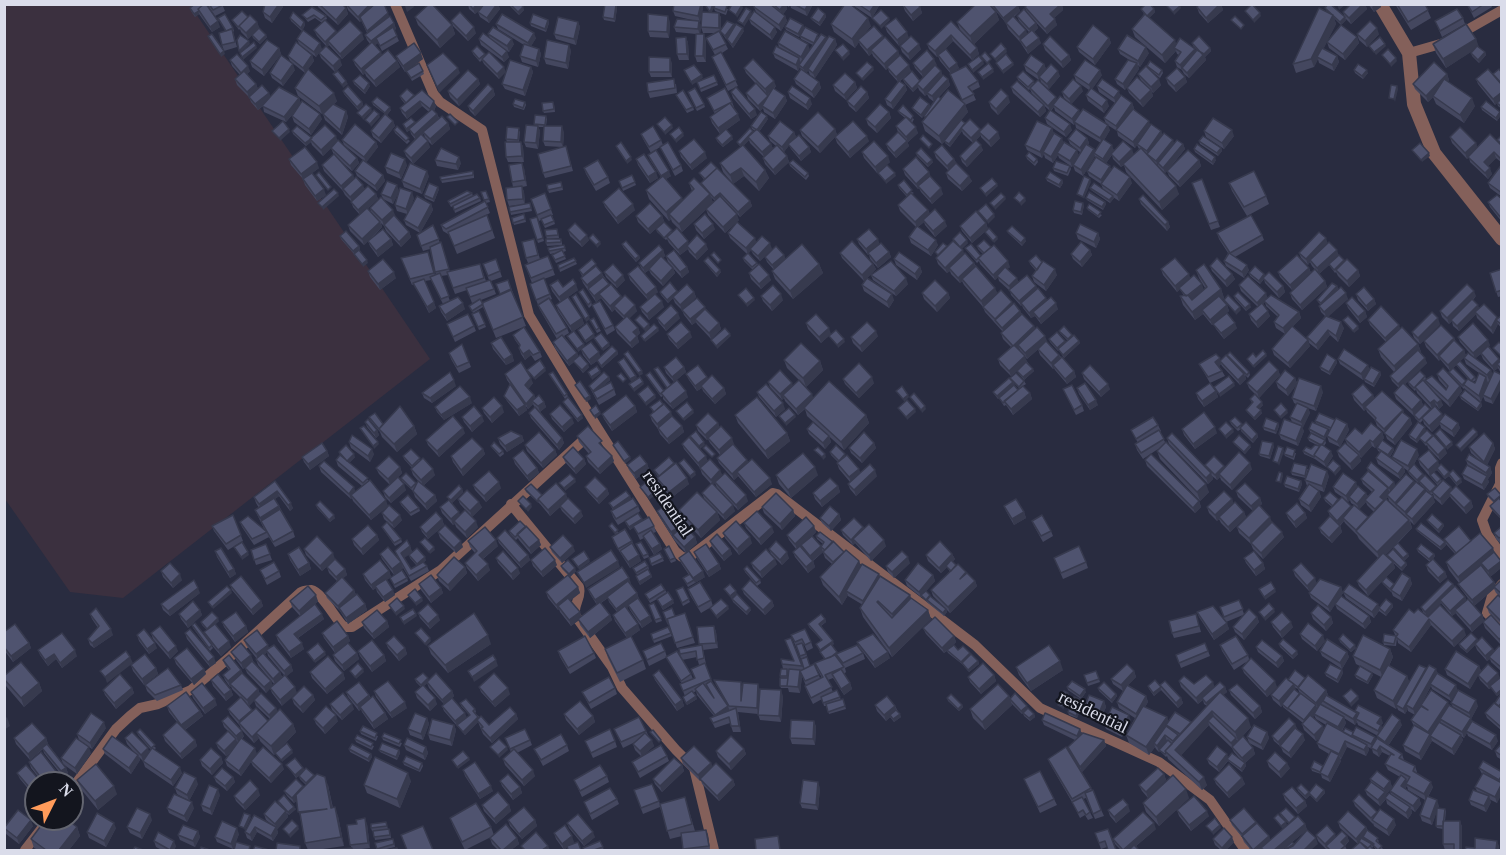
<!DOCTYPE html>
<style>
body{margin:0}
#map{position:relative;width:1506px;height:855px;overflow:hidden;background:#292c40;font-family:Georgia,serif}
canvas{display:block}
.frame{position:absolute;inset:0;border:6px solid #dadcea;pointer-events:none}
.north{position:absolute;left:24px;top:771px;width:60px;height:60px;box-sizing:border-box;background:#13151e;border:2px solid #636570;border-radius:50%;rotate:48deg;font-size:16px;font-weight:700;line-height:24px;text-align:center;color:#dadcea}
.north::after{content:'';display:block;margin:auto;width:21px;height:27px;background:#ff9b5a;clip-path:polygon(50% 0,100% 100%,50% 72%,0 100%)}
</style>
<div id="map">
<canvas width="1506" height="855"></canvas>
<div class="frame"></div>
<div class="north">N</div>
</div>
<script>
const ctx = document.querySelector('canvas').getContext('2d');
ctx.lineJoin = 'round';
function fillPath(path, color) { ctx.fillStyle = color; ctx.fill(path, 'evenodd'); }
function strokePath(path, color, width, dash) { ctx.strokeStyle = color; ctx.lineWidth = width; ctx.lineCap = dash ? 'butt' : 'round'; ctx.setLineDash(dash || []); ctx.stroke(path); }
function drawText(font, color, halo, rows, align = 'center') {
  ctx.font = font + ' Georgia,serif'; ctx.lineWidth = 4.5; ctx.setLineDash([]); ctx.textBaseline = 'middle'; ctx.strokeStyle = halo; ctx.fillStyle = color; for (const [text, x, y, turn = 0] of rows) {
    ctx.save(); ctx.translate(x, y); ctx.rotate((+turn || 0) * Math.PI / 180); ctx.textAlign = isNaN(turn) ? turn : align; if (halo) ctx.strokeText(text, 0, 0); ctx.fillText(text, 0, 0); ctx.restore();
  }
}
fillPath(new Path2D(`
 M4,5H190L430,359L123,598L70,592L5,499Z`), '#3b303f');
strokePath(new Path2D(`
 M395,4L433,93L440,102L482,130L529,315L597,427L675,551L682,557L688,558L773,493L777,494L975,645L1040,708L1159,762L1210,800L1245,850
 M1409,53L1444,43L1502,10
 M1502,463L1500,468V484L1482,520L1487,534L1502,556
 M511,504L579,587C582,598 573,604 575,615L612,667L622,688L676,750L694,768L714,850
 M1502,584L1492,596L1487,613L1502,628
 M72,789L116,729L130,716L140,708L158,704L191,690L231,656L301,592C302,591 309,590 311,590C322,592 335,619 344,627H352L441,570L590,434
 M25,850L49,819`), '#84605a', 10);
strokePath(new Path2D(`
 M1380,4L1409,53L1414,104L1434,153L1502,239`), '#84605a', 14);
fillPath(new Path2D(`
 M195,4L220,27L212,32L199,14L195,17L191,11L190,8Z
 M207,4H222L225,11L215,16Z
 M265,4H282L283,7L272,23L265,18L263,12Z
 M317,4H342L346,8L348,14L338,25L318,7Z
 M346,4H370L371,8L389,16L394,23L396,29L394,30L399,41L382,51L378,43L375,45L382,55L397,61L400,67L376,87L366,76L365,73L363,75L355,65L353,60L370,44L367,40L365,35L367,33L361,20L360,22L348,10Z
 M468,4H498L500,9L489,23L480,17L478,12L481,8L475,14L469,9Z
 M508,4H521L524,10L519,15Z
 M674,4H702L703,8L702,12L710,13L706,6L712,13H719L721,18V31L734,24L735,26L744,31L733,48L728,41L727,39L728,37L726,39L721,32L720,33L728,49L722,53L738,86L728,91L714,62L712,57L715,55L706,38L714,33H703L701,27L702,15L700,22H699L701,26L700,34L706,40V62H697L695,56L696,34L676,32L674,27L692,20L675,16L673,11Z
 M755,4H790L789,7L786,5L787,9L783,14L785,16L787,21L781,31L770,23L777,32L772,40L751,24L749,19L756,12L754,7Z
 M790,4H813L807,16L791,8Z
 M851,4H880L872,18Z
 M990,4H1017L1020,11L1014,17L1027,34L1029,32L1019,21L1017,16L1036,23L1038,28L1034,32L1041,43L1028,54L1022,45L1021,43L1008,29L1006,23Z
 M1028,4H1062L1063,10L1054,18L1057,25L1047,34L1027,13L1025,7Z
 M1221,4L1223,10L1208,23L1199,13L1197,7Z
 M1351,4H1365L1367,9L1351,24L1345,18L1343,12Z
 M1368,4H1380L1381,7L1374,12Z
 M1395,4H1425L1431,18L1411,30Z
 M1467,4H1491L1492,7L1474,18Z
 M616,5L617,8L615,22L604,20L603,17Z
 M903,5L920,7L922,13L913,21L905,11Z
 M312,7L326,16L327,19L325,20L336,31L337,33L364,39L342,59L329,45L327,47L342,65L335,72L321,58L319,53L316,57L301,46L312,55L314,61L308,69L337,101L334,104L346,111L348,117L342,135L325,120L323,114L327,110L322,114L298,96L295,88L305,73L290,61L288,56L299,44L297,39L322,49L327,47L317,36L314,30L322,23L315,18L308,22L304,17L302,15Z
 M714,8L728,9L726,15L715,11Z
 M1325,8L1345,17L1346,20L1341,25L1334,18L1336,24L1323,49L1337,56L1339,62L1334,71L1319,63L1318,59L1314,67L1296,73L1293,64L1328,13Z
 M1141,9H1154L1155,12L1149,18L1176,45L1195,49L1196,51H1198L1193,46L1192,43L1210,48L1211,51L1205,57L1206,60L1189,78L1184,74L1182,70L1177,67L1175,61L1179,55L1177,54L1176,51L1165,63L1135,37L1132,29L1144,14Z
 M996,12L999,20L974,44L977,48L979,54L972,60L953,41L943,51L959,68L954,72L978,81L980,87L972,91L976,100L965,105L968,112L961,120L965,124L980,129V131L1000,138L991,147L981,137V135L976,140L983,150L967,167L962,162L960,156L973,143L963,134L962,131L950,147L945,143V141L942,144L925,131L922,122L925,118L924,116L934,102L929,98L927,94L925,96L919,90L918,87L913,92L904,82L903,79L920,81L928,73L923,77L915,68L913,63L937,65L935,66L941,71L942,75L948,79L950,85L939,97L941,99L962,101L951,74L940,61L938,56L937,57L929,49L927,44L960,30L957,22Z
 M825,14L826,17L820,26L812,20L811,18Z
 M248,17L257,22L259,28L267,37L260,44L253,38L252,35L248,39L241,32L240,29L239,30L233,22L232,20Z
 M415,17L452,25L455,34L440,48L418,25Z
 M218,18L233,28L234,31L233,32L237,47L224,51L222,45L226,31Z
 M290,18L304,22L305,25L302,31L291,21Z
 M896,18L899,46L887,32L885,26Z
 M1463,18L1465,24L1442,37L1435,21Z
 M548,20L549,23L546,32L531,26L530,23Z
 M451,21L476,33L468,41L453,26Z
 M578,22L580,27L576,45L556,39L554,34Z
 M670,22L669,38L650,37L648,31Z
 M496,24L536,38L531,46L539,49L541,54L538,67L522,62L520,56L524,45L498,29Z
 M831,24L871,26L866,32L884,38L898,51L899,55L911,71L900,81L905,85L907,90L893,109L887,105L885,99L898,82L889,72L888,68L886,70L873,56L872,53L869,56L860,45L859,42L855,48L834,32Z
 M803,25L804,28L799,37L786,30L785,27Z
 M488,34L514,44L509,52L499,46L509,57L504,62L481,45L479,39L490,38Z
 M1357,34H1379L1367,47L1359,40Z
 M800,36L826,37L827,40L835,39L837,45L815,78L810,75L808,70L806,73L819,82L821,88L814,98L796,84L794,79L801,70L800,67L798,71L775,58L773,53L779,48L778,43L810,50L813,45L801,39Z
 M686,37L688,43L689,60H679L677,54Z
 M1357,37L1359,43L1345,60L1329,48L1327,42Z
 M1109,38L1111,43L1095,65L1079,52L1077,47Z
 M1476,39L1478,47L1485,52L1486,55L1479,63L1472,56L1471,53L1472,51L1446,68L1436,53L1433,44Z
 M1043,44L1069,55L1071,60L1063,68L1045,50Z
 M900,46L921,49L910,60L902,52Z
 M279,48L281,54L264,76L252,67L250,61Z
 M1118,49L1149,53L1140,67L1138,65L1139,69L1125,90L1117,84L1115,79L1131,61L1120,54Z
 M571,50L568,69L546,64L544,58Z
 M472,51L485,55L504,67L499,79L484,64L482,60L480,62L473,54Z
 M396,56L423,59L410,68L423,71L424,74L412,81L407,71L405,72L398,61Z
 M230,60L250,71L247,74L256,84L258,89L269,93L270,97L299,98L301,104L322,119L311,135L294,122L292,116L299,107L286,122L264,112L263,106L258,110L251,102L249,97L237,85L235,79L240,75L232,66Z
 M672,63V77H651L649,72Z
 M1044,64L1046,69L1060,76L1049,89L1041,83L1040,78L1039,80L1026,71L1024,65Z
 M1147,66L1162,70L1163,73L1160,78L1151,71L1161,85L1153,93L1151,90L1153,96L1143,107L1129,93L1127,88L1141,80L1138,74Z
 M531,67L533,72L525,96L505,89L502,84Z
 M744,68L776,86L774,89L785,96L787,101L775,119L764,112L763,108L760,111L748,99L746,93L756,84L746,73Z
 M295,70L283,86L272,78L270,73Z
 M1354,70L1368,73L1363,79L1355,73Z
 M1502,73V109L1498,106L1497,103L1495,105L1478,84L1476,79L1494,76Z
 M1447,74L1449,80L1447,82L1475,106L1464,123L1436,104L1433,97L1428,102L1415,89L1413,84Z
 M714,75L718,85L701,92L697,82Z
 M1074,75H1102L1092,89L1109,106L1104,113L1088,101L1086,95L1089,90L1076,81Z
 M1017,77L1035,83L1057,100L1070,103L1064,98L1062,92L1083,91L1071,104L1080,113L1110,130L1104,140L1114,150L1134,154L1139,149L1137,145L1135,148L1118,136L1117,131L1106,124L1104,118L1115,103L1099,92L1097,86L1120,96L1132,103L1134,108V109L1150,125L1161,131L1162,135L1174,143L1183,144L1185,149L1168,170L1199,160L1201,166L1180,187L1169,176L1167,171L1165,173L1162,170L1179,194L1162,210L1126,172L1124,165L1121,167L1113,159L1112,155L1106,163L1112,170L1132,183L1119,201L1113,197L1114,198L1110,203L1091,190L1090,188L1103,189L1101,184L1089,176L1087,171L1096,158L1095,156L1083,176L1075,171L1073,165L1072,167L1059,158L1058,155L1053,163L1045,158L1044,154L1042,158L1027,150L1025,145L1052,128L1054,134L1079,155L1080,152L1070,144L1068,139L1087,138L1089,143L1088,145L1094,149L1095,152L1101,143L1076,128L1075,123L1074,125L1055,111L1054,107L1051,111L1072,130L1066,137L1047,124L1045,118L1050,111L1032,94L1030,89L1029,90L1018,80Z
 M1185,77L1187,82L1176,92L1168,84L1166,78Z
 M478,79L480,84L459,106L450,97L448,91Z
 M353,81L370,86L365,94L354,84Z
 M855,82L857,88L846,100L835,91L833,85Z
 M676,84L677,93L650,98L648,92Z
 M1011,87L1044,105L1046,111L1040,117L1013,93Z
 M493,89L495,95L475,116L470,111L468,106Z
 M343,91L362,102L363,105L358,110L344,94Z
 M731,92L757,115L751,119L733,98Z
 M788,92L812,104L808,110L790,98Z
 M867,92L869,98L856,112L849,106L847,101Z
 M414,95V97L436,106L434,111L437,114L439,118L448,123L450,129L432,145L425,138L424,134L422,135L430,147L413,164L406,156L404,151L415,139L411,134L410,130L407,132L403,124L415,122V123L429,112L422,106L407,119L402,113L400,108L405,104L401,99L400,96Z
 M676,95L693,107L694,110L687,113Z
 M689,95L704,104L705,107L697,111Z
 M707,98L732,102L734,107L733,108L740,120L726,130L733,139L723,147L717,141L716,138L720,134L712,123L710,117L715,114Z
 M372,102L391,110L387,115L393,121L395,126L381,143L373,137L371,131L385,114L373,105Z
 M525,102L526,105L524,110L514,107L513,104Z
 M989,102H1010L998,115L991,108Z
 M554,104L555,112L544,113L543,111Z
 M929,104L930,107L922,118L913,110L912,108Z
 M1481,107L1500,112L1501,115L1497,121L1482,110Z
 M898,111L914,119L912,123L918,133L908,142L898,132L896,126L905,118L899,113Z
 M889,112L891,118L877,133L868,125L866,119Z
 M546,116L547,119L546,126L564,132L563,147L566,146L573,171L545,178L543,173L562,147L545,146L543,141L544,127H538L540,131L538,149L526,147L524,142L535,125L534,124Z
 M768,119L759,132L771,144L773,149L776,146L770,141L768,136L794,132L796,137L809,147L811,152L801,161L791,149L789,145L784,152L787,156L789,162L775,175L765,164L763,158L764,157L750,143L749,140L743,146L765,170L769,178L759,191L744,176L733,184L723,172L720,163L741,147L738,144L737,142L753,131L754,132L755,131L752,129L751,126Z
 M835,129L837,135L869,141L850,158L837,143L835,137L820,153L802,136L800,130Z
 M394,130L410,141L407,144L395,133Z
 M292,131L312,138L338,141L357,158L359,163L352,171L338,159L353,175L354,179L365,189L376,194L378,199L368,208L371,212L370,208L383,199L381,194L399,191L393,204L383,199L395,216L409,232L411,237L401,247L386,231L384,226L381,223L382,227L373,237L391,239L393,245L378,257L370,246L368,241L364,245L350,231L348,225L360,215L353,207L351,201L345,195L343,191L324,171L322,165L334,155L331,148L323,156L312,145L311,142L306,146L293,134Z
 M520,131L519,142H521L523,147L524,162H508L506,157L507,142L506,139Z
 M1204,131L1234,136L1224,149L1206,137Z
 M641,134L661,140L663,145L681,165L683,171L675,176L660,147L651,153L643,139Z
 M1502,135V163L1496,158L1488,166L1492,174L1488,179L1470,162L1469,157L1467,159L1452,143L1450,137L1476,143L1477,148L1498,142L1497,140Z
 M342,140L376,142L378,147L366,162L383,175L385,181L377,191L357,176L355,171L363,160L344,145Z
 M907,141L909,146L896,158L888,149L886,144Z
 M1199,141L1221,148L1222,151L1218,156L1200,144Z
 M1194,149L1216,160L1213,165L1195,152Z
 M679,151L707,158L692,170L681,157Z
 M862,152L890,162L877,173L864,158Z
 M934,152L954,159L956,163L972,181L962,191L948,179L946,173L949,171L936,158Z
 M916,153L933,162L928,167L917,156Z
 M648,155L671,176L666,179L683,200L692,191L689,183L702,186L701,183L704,180L699,173L750,201L752,206L740,217L722,198L739,220L725,233L708,215L706,209L715,201L711,197L713,203L682,232L672,222L671,219L669,221L649,199L646,190L661,177L650,160Z
 M1026,156L1037,159L1038,162L1035,166L1027,159Z
 M289,159L319,168L304,179L326,195L317,201L305,185L303,179L291,165Z
 M636,159L658,178L650,183L638,165Z
 M435,160L461,163L458,170L437,166Z
 M789,163L808,173L809,176L806,180L790,166Z
 M1502,164V197L1490,188L1488,183Z
 M407,165L401,179L387,173L385,167Z
 M1070,166L1071,169L1068,176L1054,171L1053,168Z
 M524,168L527,186L522,187L524,192L525,204L530,203L532,211L511,215L509,207L520,205L509,206L507,200L513,187L512,182Z
 M584,168L608,177L610,183L596,191L586,174Z
 M903,169L929,172L930,176L943,194L932,204L921,192L919,188L918,189L905,175Z
 M474,174V178L442,183L440,177Z
 M632,175L636,185L623,191L619,181Z
 M429,176L422,194L404,187L402,181Z
 M1046,178L1062,180L1063,183L1060,188L1047,181Z
 M1202,179L1220,227L1211,230L1192,183Z
 M1229,183L1266,196L1269,204L1247,216L1232,191Z
 M562,185L563,190L549,193L548,190Z
 M898,185L914,193L912,194L928,210L930,214L947,226L935,237L925,225L924,222L918,227L938,245L931,256L911,243L909,237L916,227L900,211L898,205L907,197L899,188Z
 M439,189L434,202L425,198L424,195Z
 M486,191L490,202L486,203L490,213L478,219L487,215L495,238L457,254L449,234H448L443,231L441,225L485,202L481,192Z
 M472,193L473,196L480,198L481,201L455,213L453,206L451,207L448,201Z
 M545,193L553,215H552L555,224L545,228L541,220L539,221L531,199Z
 M414,198L410,208L431,204L433,210L420,233L433,225L440,243L443,248L450,272L480,264L486,281L489,280L483,264L496,259L502,277L491,281L496,294L481,300L482,303L500,295L508,280L526,326L496,338L483,307L473,313L469,306L478,301L472,303L467,290L455,294L448,275L441,276L450,301L465,309L447,321L441,312L439,306L443,304L431,280L425,281L436,308L429,313L414,284L412,285L401,258L428,252L435,275H436L430,249L423,251L417,235L420,233L406,225L404,220L407,214L397,211L395,205Z
 M1086,198L1105,202L1106,204L1103,210L1087,200Z
 M1139,199L1168,222L1170,227L1167,231L1141,204Z
 M1502,199V222L1490,207L1488,202Z
 M603,202L635,210L618,224L605,207Z
 M1084,205L1082,215L1074,213L1073,210Z
 M1087,208L1102,215L1099,218L1088,210Z
 M524,214L526,222L514,225L512,218Z
 M636,216H662L664,221L650,234L638,222Z
 M537,217L544,241L538,243L530,219Z
 M986,223L988,229L972,243L962,231L960,226Z
 M694,224L715,229L704,239L696,230Z
 M656,229L673,232L689,244L708,249L697,260L689,252L688,249L680,255L669,243L667,239L666,240L657,232Z
 M568,230L589,240L582,247L570,236Z
 M1007,231L1026,241L1022,246L1008,233Z
 M558,232L559,238L547,239L546,236Z
 M728,233L757,242L772,249L760,261L753,254L751,250L748,254L757,263L771,280L761,289L751,279L749,273L753,270L744,261L743,258L747,254L730,238Z
 M1076,233H1098L1100,239L1096,248L1078,239Z
 M1217,233L1262,235L1264,240L1235,257L1249,270L1244,278L1226,266L1224,261L1228,253L1219,239Z
 M340,236L359,246L360,249L354,254L341,239Z
 M534,239L540,259L548,256L555,275L544,279L552,299L550,300L567,328L569,333L564,336L577,353L578,356L589,367L583,373L574,362L569,366L555,348L553,342L557,339L540,310L530,284L532,283L525,265L528,263L526,258Z
 M857,239L889,252L891,257L878,268L870,259L869,254L868,255L859,244Z
 M562,241V245L547,246L546,243Z
 M968,243L961,249L964,254L974,263L976,266L997,293L1020,311L1022,314L1034,326L1035,329L1074,371L1076,377L1067,384L1055,370L1054,368L1053,369L1040,355L1038,349L1044,344L1027,359L1020,351L1019,348L1018,349L1034,371L1024,380L1018,373L1017,371L1011,376L1000,365L998,359L1011,347L1003,339L1001,333L1003,332L985,312L983,307L964,285L962,281L960,283L951,274L950,271L947,273L938,264L936,258L938,256L935,252L947,247Z
 M1328,243L1345,262L1358,270L1360,276L1349,287L1338,276L1336,272L1335,273L1329,265L1319,274L1312,266L1310,262L1308,265L1301,258L1299,253Z
 M622,244L639,256L640,258L636,262L623,247Z
 M564,245L566,251L563,252L566,259L556,263L552,255L556,253L550,254L548,248Z
 M977,246L1010,267L1007,269L1019,282L1036,286L1037,289L1047,300L1058,309L1041,324L1035,316L1031,318L1023,308L1022,305L1021,306L1011,295L1010,291L999,281L998,277L995,280L980,264L979,261L977,263L967,251L965,248L981,256L983,254L978,249Z
 M663,250L665,256L663,258L673,267L668,262L666,256L687,267L689,272L682,278L673,268L675,273L663,286L651,274L649,270L645,273L641,268L639,263Z
 M1090,250L1092,255L1082,267L1073,259L1071,254Z
 M840,253L873,264L876,269L864,281L842,258Z
 M784,255L785,259L819,264L823,273L793,299L775,279L772,271L774,270L767,262L765,257Z
 M574,258L577,264L560,272L559,268Z
 M894,259L920,267L922,272L917,280L896,265Z
 M704,261L721,272L717,277L705,263Z
 M1029,261L1042,262L1057,275L1046,291L1034,282L1032,276L1036,271L1030,264Z
 M1210,266L1232,274L1235,279L1227,287L1212,271Z
 M597,267L610,285L621,296L622,298L637,311L629,318L638,328L640,333L637,336L639,342L632,348L617,333L615,327L624,319L616,311L615,309L612,312L601,298L596,302L583,283L581,278L582,276L579,270Z
 M1309,268L1311,273L1325,281L1327,287L1302,310L1292,299L1290,293L1305,279L1292,290L1280,277L1278,272Z
 M1161,269L1191,278L1204,290L1205,288L1199,278L1196,270L1221,289L1224,298L1222,300L1227,305L1229,311L1223,316L1237,328L1224,339L1216,329L1214,324L1212,325L1203,314L1195,320L1183,305L1180,296H1184L1180,289L1177,292L1163,275Z
 M1502,269V296L1498,297L1490,273Z
 M368,271L396,278L380,290L370,277Z
 M604,272L625,280L617,288L606,277Z
 M1249,273L1264,274L1265,276L1283,286L1285,292L1279,298L1265,283L1264,279L1260,284L1250,276Z
 M628,274L658,292L655,294L664,307L649,320L642,312L640,307L648,300L630,280Z
 M871,275L908,284L896,296L873,280Z
 M550,285L578,290L568,297L582,318L584,324L572,332L558,311L556,305L560,302L552,291Z
 M862,285L894,300L889,308L864,291Z
 M1239,285L1299,312L1301,318L1292,327L1310,346L1290,368L1274,355L1272,349L1285,334L1276,328L1274,322L1278,317L1266,306L1265,302L1263,304L1270,316L1258,328L1251,320L1249,314L1258,307L1241,291Z
 M1337,286L1338,289L1348,299L1328,316L1344,328L1338,342L1330,335L1318,350L1309,343L1307,337L1325,316L1321,312L1319,306L1321,305L1318,302L1317,300Z
 M677,291L678,292H694L696,297L687,306L706,309L719,323L721,329L711,339L697,324L696,322L692,325L684,315L682,310L675,303L673,298L668,303L661,295L660,292Z
 M579,292L591,302L592,305L613,325L615,330L607,335L592,305L589,308Z
 M922,293H948L950,298L937,312L924,299Z
 M1356,294L1374,299L1376,304L1368,311L1358,300Z
 M761,296L783,300L772,311L763,301Z
 M1234,296L1251,307L1246,311L1235,299Z
 M1476,296L1473,300L1479,308L1497,317V319L1502,315V329L1498,324L1493,334L1477,318L1476,314L1459,331L1453,326L1452,321L1449,324L1442,317L1440,311Z
 M1346,303L1365,311L1367,317L1360,323L1348,308Z
 M479,311L486,327L479,330L472,314Z
 M657,318H680L666,331L659,323Z
 M590,320L599,328L601,331L597,333Z
 M1368,320L1400,329L1418,344L1421,352L1420,353L1427,363L1405,384L1421,400L1423,405L1414,416L1396,399L1394,393L1399,388L1392,381L1390,376L1394,372L1381,357L1378,349L1386,342L1370,325Z
 M806,323L831,334L821,343L808,329Z
 M447,324L474,326L476,331L455,342Z
 M1440,324L1420,344L1414,338L1412,332Z
 M1059,331L1073,337L1079,341L1080,343L1064,358L1059,350L1058,351L1050,342L1049,339L1065,341L1066,343L1068,341L1060,333Z
 M667,334L692,337L678,349L669,339Z
 M513,335L540,352L542,357L535,361L531,355L525,360L521,354L519,348L520,347L515,340Z
 M878,336L862,352L853,343L851,337Z
 M1458,337L1490,345L1488,347L1499,359L1500,361L1502,360V375L1498,368L1494,371L1483,359L1481,354L1475,358L1491,370L1493,404L1485,401L1483,396L1481,402L1465,389V388L1464,389L1450,375L1449,372L1450,371L1440,359L1439,361L1426,347L1424,341L1454,338L1456,342L1464,350L1466,356L1474,358L1460,342ZM1466,356L1464,358L1466,364L1479,373L1475,383L1473,382L1476,380L1475,377L1460,361ZM1456,365L1468,379L1466,381L1453,368Z
 M491,343L512,355L514,361L506,365L493,349Z
 M462,344L471,367L459,373L451,359L449,353Z
 M581,349L601,357L617,351L618,354L602,368L597,361L591,365L583,355Z
 M1220,358V360L1249,372L1250,375L1248,378L1245,375L1246,379L1240,385L1222,366L1221,364L1219,366L1225,376L1210,383L1202,369L1199,364Z
 M1338,359L1369,370L1380,372L1381,375L1374,387L1365,382L1364,379L1363,380L1340,364Z
 M784,360L820,361L823,370L806,387L787,368Z
 M1336,360L1337,363L1330,375L1321,370L1320,367Z
 M664,367H684L686,372L674,382L666,373Z
 M654,369L671,385L688,397L673,409L663,399V396L661,397L647,377L646,375L664,391L667,389Z
 M1278,370L1280,375L1259,398L1249,388L1247,383Z
 M1082,373L1110,389L1101,397L1084,379Z
 M505,374L533,383L528,389L534,395L535,398L544,402L546,407L540,412L562,438L564,443L559,450L531,418L529,413L535,408L533,404L528,409L525,405L527,410L519,416L507,401L504,396L524,404L507,380Z
 M549,374L567,394L568,397L565,399Z
 M686,374L707,377L708,380L724,388L726,394L715,404L703,391L702,388L697,391L689,380Z
 M1437,374L1460,386L1462,391L1450,407L1435,393L1443,405L1439,409L1436,405L1432,409L1417,393L1416,389L1415,391L1409,385L1408,382L1425,376L1426,379L1446,390L1447,389L1439,380Z
 M609,377L610,380L602,387L614,389L616,395L599,405L589,386Z
 M1010,378L1024,381L1026,384L1023,386L1030,393L1032,399L1013,415L1006,405L1004,406L999,398L998,399L994,394L993,392L1011,380ZM1014,383L1019,388L1018,390L1014,385Z
 M1295,378L1297,383L1323,392L1316,411L1308,408L1310,413L1302,428L1304,431L1298,446L1281,439L1279,434L1292,422L1290,417L1296,404L1294,403L1292,398L1296,385L1288,396L1278,388L1276,382Z
 M843,379L874,383L859,398L845,384Z
 M768,382L793,386L813,398L866,415L869,423L844,450L807,416L805,409L798,415L785,401L784,398L782,400L770,387Z
 M456,386L432,403L424,398L422,393Z
 M1077,388L1098,405L1090,410L1079,394Z
 M1063,389L1082,405L1084,411L1076,415Z
 M1216,391L1218,397L1204,407L1198,399L1196,393Z
 M757,392L785,409L776,417L759,397Z
 M1352,394L1373,395L1374,398L1403,410L1404,414L1410,418L1412,424L1395,445L1387,439L1385,433L1377,426L1375,420L1367,412L1366,409L1364,411L1354,400Z
 M1460,396L1481,403L1482,406L1478,411L1461,399Z
 M1250,399L1263,405L1259,409L1262,413L1255,420L1247,412L1246,410L1252,403Z
 M563,402L583,418L578,422L564,404Z
 M472,403L444,420L437,412L435,407Z
 M635,406L637,412L612,431L604,419L602,414Z
 M650,407L672,416L682,426L684,432L669,444L660,434L658,429L652,421L650,415L653,412Z
 M482,408L504,412L492,423L484,413Z
 M1430,410L1458,423L1460,428L1454,437L1441,428L1440,424L1432,432L1424,424L1423,420L1420,423L1415,418L1414,415Z
 M550,414L574,423L564,432L552,419Z
 M735,415L787,433L790,441L768,459L738,423Z
 M369,417L383,424L414,426L417,434L397,452L382,437L380,432L370,420Z
 M462,417L484,421L472,432L464,422Z
 M1335,420L1347,424L1349,430L1340,447L1329,442L1327,436L1330,430L1328,429L1325,440L1316,435L1325,440L1326,443L1324,446L1333,456L1326,467L1315,459L1304,454L1303,451L1311,449L1317,445L1309,441L1308,438L1311,433L1310,432L1309,429L1316,423L1315,421Z
 M1230,421L1242,426L1257,434L1258,437L1253,443L1241,431V429L1238,431L1231,424Z
 M365,422L377,430L379,435L376,438L367,427Z
 M718,423L719,427L734,444H733L747,460L748,463L772,484L756,497L738,476L734,480L719,463L717,458L720,455L710,443L708,439L707,440L698,431L696,425Z
 M1278,423L1279,426L1276,434L1264,430L1263,427Z
 M1158,425L1161,431L1160,432L1165,442L1209,492L1200,501L1160,459L1157,451L1158,449L1143,459L1137,450L1135,444L1138,443L1131,430Z
 M807,429L829,436L831,442L825,449L809,434Z
 M1182,429L1217,433L1195,449L1184,435Z
 M1426,430L1422,436L1447,453L1440,460L1428,448L1427,445L1426,446L1420,439L1417,443L1410,438L1409,435Z
 M1382,432L1384,438L1375,448L1372,446L1361,458L1359,455L1361,461L1352,470L1339,457L1337,451L1347,444L1345,439L1362,434Z
 M465,433L439,457L428,445L426,440Z
 M522,436L524,441L507,452L500,444L498,438Z
 M577,436L604,447L612,456L614,461L600,474L588,462L586,456L589,454L579,442Z
 M1167,438L1206,468L1205,465L1224,466V468L1252,469L1232,490L1221,480L1220,477L1217,480L1212,476L1213,479L1208,484L1169,444Z
 M349,442L374,454L370,462L351,448Z
 M1233,442L1251,447L1245,454L1234,444Z
 M874,443L876,448L862,463L851,453L849,448Z
 M1493,443L1495,449L1487,465L1490,467L1492,473L1488,479L1487,478L1489,482L1484,490L1464,479L1462,474L1468,466L1466,460H1479L1471,453L1469,447Z
 M682,444L708,461L748,501L738,510L717,488L715,483L713,484L735,511L725,520L717,512L720,520L701,538L682,518L679,510L704,498L702,493L711,484L702,474L700,468L684,449Z
 M525,445L555,450L557,455L543,468L527,451Z
 M491,446L503,451L504,454L500,457L492,448Z
 M1274,446L1270,459L1260,456L1259,454Z
 M1377,448H1393L1394,450L1390,457L1393,459L1392,457L1419,455L1413,466L1423,474L1424,476L1436,486H1438L1420,465L1418,459L1440,465L1449,474L1462,482L1457,486L1449,476L1445,479L1437,470L1434,472L1442,481L1451,487L1452,490L1471,501L1473,507L1466,514L1451,498L1450,496L1442,505L1434,498L1433,494L1431,495L1435,502L1414,525L1410,521L1412,528L1398,543L1409,556L1404,561L1394,550L1393,547L1385,555L1393,562L1395,568L1386,577L1394,585L1410,578L1412,584L1402,601L1393,596L1391,591V592L1383,584L1382,582L1383,580L1368,596L1359,586L1357,581L1378,558L1359,539L1357,535L1345,523L1344,521L1340,526L1342,532L1332,543L1321,533L1319,528L1330,516L1328,511L1332,507L1325,501L1324,498L1338,499L1339,500L1342,497L1335,492L1333,487H1358L1368,496L1372,492L1363,484L1361,479L1368,471L1367,468L1394,482L1395,486L1414,481L1415,483L1431,495L1420,484L1419,482L1418,483L1409,474L1408,471L1404,468L1405,472L1400,479L1378,464L1376,458L1380,452L1378,451ZM1342,497L1348,502L1350,500L1351,503L1354,505L1352,507ZM1388,497L1389,501L1408,519L1384,501ZM1366,502L1367,505L1374,512L1368,518L1359,509Z
 M483,449L485,454L463,476L453,462L451,456Z
 M327,451L329,456L310,470L304,462L302,457Z
 M339,452L355,457L349,463L369,481L388,506L371,520L353,501L352,498L351,499L321,472L319,466L355,492L362,486L338,466L336,460L340,455Z
 M830,452L846,456L860,473L877,476L856,496L850,489L848,484L850,482L839,469L837,463L838,462L831,455Z
 M1296,453L1294,460L1285,456L1284,454Z
 M403,456L421,460L435,475L423,486L435,495L437,501L427,510L415,497L413,491L402,481L401,478L417,484L419,482L413,475L411,469L412,468L404,459Z
 M563,457L584,459L586,464L576,474L565,462Z
 M513,458L537,468L539,473L529,481L515,464Z
 M1145,460L1199,501L1201,507L1195,513L1147,466Z
 M647,464L649,469L636,479L629,470L627,465Z
 M674,464L689,484L671,498L659,483L657,478L658,477L654,470Z
 M400,467L402,473L396,479L406,490L391,503L385,497L383,491L390,485L379,474L376,468Z
 M1308,469L1306,477L1329,476L1324,492L1316,489L1319,491L1321,497L1311,512L1301,505L1299,499L1307,486L1305,480L1306,478L1292,475L1291,472Z
 M776,475H818L791,498L779,484Z
 M275,481L293,508L290,511L279,496L275,499L293,531L295,537L275,547L267,534L269,537L254,545L242,527L240,522L265,531L255,510L259,508L256,503L254,497Z
 M1301,481L1302,484L1299,492L1285,487L1284,484Z
 M473,485L501,488L486,502L475,490Z
 M838,486L840,492L822,507L815,499L813,493Z
 M585,487L607,489L609,494L599,504L588,492Z
 M462,489L463,492L452,503L460,515L478,527L467,538L456,527L455,524L453,525L442,513L440,507L449,500L447,497Z
 M525,489L542,495L568,498L583,516L575,524L562,511L560,507L550,516L540,504L526,492Z
 M1236,491L1260,498L1262,504L1259,506L1284,537L1263,559L1253,549L1251,544L1239,533L1237,527L1253,511L1238,497Z
 M1487,494L1500,500L1502,502V520L1491,509L1490,506L1494,503L1488,497Z
 M630,496L631,499L638,506L640,511L638,513L643,521L654,526L656,532L653,533L660,544L662,549L654,555L644,538L640,540L634,527L630,530L626,524L625,521L636,514L618,525L613,517L611,511L613,510L609,503Z
 M458,499L482,507L472,517L460,504Z
 M1232,499L1233,504L1244,512L1246,517L1230,532L1221,523L1219,519L1217,521L1209,513L1207,507Z
 M400,502L419,508L420,511L411,516L401,505Z
 M316,505L335,518L330,522L317,508Z
 M1004,506L1024,512L1026,518L1014,525L1006,511Z
 M762,507L793,510L795,516L782,530L764,513Z
 M657,511L683,526L695,537L697,543L686,553L675,541L659,516Z
 M382,513L402,520L394,528L384,519Z
 M1286,513H1305L1307,518L1296,528L1288,518Z
 M839,514L841,520L831,531L822,523L820,518Z
 M233,515L243,541L228,550L214,531L212,526Z
 M442,519L444,525L428,539L422,532L420,527Z
 M1427,520L1443,524L1444,526L1439,533L1428,522Z
 M1032,521L1051,531L1053,536L1043,542L1034,526Z
 M744,523L774,532L761,545L746,528Z
 M609,526L632,541L641,561L630,568L614,543L612,537L616,535L610,528Z
 M814,526L816,532L806,542L821,546L823,544L817,539L816,536L859,561L861,566L880,576L910,595L911,598L928,610L931,619L892,657L863,617L860,608L863,605L848,596V595L842,605L823,585L820,577L832,564L825,558L823,552L813,561L815,567L808,573L795,557L793,552L796,549L789,540L787,535Z
 M1502,526L1501,544L1496,539L1494,533Z
 M382,527L401,539L402,542L395,546L383,529Z
 M863,527L864,529L886,546L871,561L855,543L853,545L843,535L841,530Z
 M1416,529L1445,542L1446,545L1441,550L1417,531Z
 M509,531L539,540L541,545L531,554L519,540L518,538L516,540L510,534Z
 M438,532L463,547L456,553L440,538Z
 M723,533L752,543L739,555L725,538Z
 M377,535L379,540L363,555L354,545L352,539Z
 M497,538L528,555L530,560L521,568L499,543Z
 M1444,539L1471,541L1494,553L1501,561L1502,569L1501,568L1490,577L1482,567L1494,582L1496,585L1502,579V598L1496,593L1494,589L1474,606L1461,589L1458,584L1459,583L1449,570L1446,562L1455,554L1446,544Z
 M468,541L498,546L483,559L490,570L478,581L467,568L465,563L475,553L470,547Z
 M710,541L730,549L732,554L724,561L712,547Z
 M266,544L272,560L256,565L251,550Z
 M636,544L648,554L649,557L644,559Z
 M410,546L412,552L404,558L411,569L417,566L410,558L409,555L426,560L423,563L427,566L429,571L411,581L402,566L403,568L394,575L382,559L380,554L399,560L395,551Z
 M550,547L575,551L562,563L552,552Z
 M304,549L335,559L322,571L306,555Z
 M769,549L789,558L782,565L771,554Z
 M1417,549L1434,554L1435,556L1433,559L1445,572L1447,577L1440,583L1428,571L1426,565L1430,562L1418,552Z
 M215,551L234,569L236,574L230,578L217,557Z
 M665,552L675,558L676,561L671,563Z
 M694,552L719,564L721,569L709,577L696,557Z
 M660,553L664,561L652,566L649,558Z
 M288,554L309,563L311,569L300,576L290,560Z
 M952,554L955,559L952,562L956,565L966,572L975,581L977,586L950,613L933,596L931,590L950,572L947,567L941,573L928,561L926,555Z
 M1387,555L1406,563L1407,565L1402,571L1388,558Z
 M496,558L520,573L513,580L498,563Z
 M679,558L705,577L695,583L688,587L683,578L689,575L681,563Z
 M1054,558L1086,562L1088,568L1063,579Z
 M1244,558L1263,563L1265,569L1256,576L1246,563Z
 M531,560L557,565L543,577L533,566Z
 M751,563L777,564L762,578L753,568Z
 M910,563L894,578L888,572L886,566Z
 M561,566L576,571L570,577L578,587L580,593L570,600L581,617L597,605L590,594L588,589L631,583L630,584L637,593L639,599L652,621L642,628L630,610L629,606L627,608L640,630L630,637L643,660L646,669L620,682L608,658L605,649L627,638L615,621L613,615L617,612L609,602L608,598L601,603L610,615L612,620L590,638L580,625L579,620L571,626L560,612L559,609L558,610L548,598L546,592L568,575L562,569Z
 M648,566L649,569H648L652,577L640,585L637,579L636,576L637,575L633,568Z
 M327,567L345,569L347,575L343,578L354,590L356,595L365,604L367,610L348,624L340,611L327,598L325,593L337,581L329,573Z
 M465,567L467,573L450,591L439,581L437,575Z
 M744,569L760,580L761,583L757,586L745,572Z
 M260,570L279,571L281,577L267,585Z
 M1293,570L1317,583L1341,587L1343,593L1341,596L1369,616L1371,622L1365,629L1337,609L1335,604L1330,612L1311,598L1309,593L1314,587L1309,591L1295,576Z
 M161,571L182,580L173,588L163,577Z
 M389,571L391,577L386,580L395,595L385,602L377,592L376,588L373,590L365,580L363,574Z
 M933,575L935,581L926,591L930,596L946,609L947,612L944,616L928,603L922,597H921L907,586L905,580Z
 M390,578H407L408,581L395,588Z
 M419,584L441,588L443,593L431,603L421,590Z
 M1453,584L1454,587L1465,597L1466,600L1482,615L1484,621L1472,632L1457,615L1456,613L1452,616L1441,603L1428,616L1466,635L1454,647L1431,625L1411,652L1398,643L1397,638L1396,646L1384,645L1383,642L1395,635L1393,630L1414,613L1423,612L1421,607Z
 M230,585L261,601L263,606L253,615L232,590Z
 M683,587L690,602L683,606L676,590Z
 M688,589L711,600L713,606L701,613L690,595Z
 M742,589L772,601L774,606L765,615L744,594Z
 M665,590L674,603L663,610L657,599L659,598L650,603L645,594Z
 M1343,592L1379,607L1392,604L1393,607L1386,616L1379,611L1374,618L1346,598Z
 M200,593L170,616L163,610L161,604Z
 M732,599L751,610L747,615L733,602Z
 M1502,599V625L1489,613L1487,607Z
 M1239,600L1244,614L1257,617L1259,622L1244,640L1235,632L1233,627L1243,615L1226,622L1229,629L1214,640L1199,617L1197,612L1225,622L1220,607Z
 M290,601H318L315,604L324,619L298,638L304,649L291,658L278,641L276,635L300,616L292,607Z
 M654,603L662,621L656,623L649,605Z
 M200,610L202,615L188,628L181,619L179,614Z
 M663,612L675,616L685,613L695,643L677,648L669,624L668,625Z
 M418,613L440,620L430,629L420,618Z
 M1311,613L1331,617L1333,623L1326,631L1313,619Z
 M90,614L113,635L94,648L90,645L88,639L98,628L92,619Z
 M1196,614L1201,632L1174,638L1172,633Z
 M825,619L826,622L821,626L834,644L832,645L838,654L859,647L857,642L890,658L875,668L860,648L863,653L865,659L845,668L846,672L844,674L850,683L852,689L844,695L833,678L828,680L833,692L837,690L841,700L843,699L846,709L829,714L826,706H824L822,699L813,704L807,692L805,686H806L802,676L800,693L789,692L788,688H781L780,686L781,678L780,676L783,669L782,664L794,661L791,638L804,669L814,664L820,678H822L817,669L815,663L824,659L816,644L821,640L809,627L808,624Z
 M219,621L215,624L231,647L221,656L209,642L213,648L210,651L193,628L192,625L206,637L204,632L207,630L202,625L201,622Z
 M387,621L389,627L374,639L364,628L362,622Z
 M222,622L246,626L248,632L235,642L224,627Z
 M1271,622L1293,627L1282,638L1273,627Z
 M1483,622L1502,627V644L1501,645L1485,628Z
 M714,626L716,632L718,648L703,650L706,664H705L713,684L727,704L716,685L714,680L743,686L760,689L783,696L781,722L760,720L758,714L738,712L741,732H733L730,723L715,728L710,718L714,716L697,695L696,691L693,693L697,699L687,705L684,700L683,697L685,696L680,684H682L669,662L667,657L649,666L643,651H665L667,657L681,658L680,654L699,645ZM697,657L699,665L694,678L693,679L691,674L682,660Z
 M668,627L672,636L654,643L651,634Z
 M923,628L954,636L956,642L950,648L971,654L978,661L979,664L969,672L962,664L948,653L947,651L944,653L926,634Z
 M4,632L29,643L31,648L13,662L4,650Z
 M151,633L178,651L170,659L153,639Z
 M185,633L216,663L210,667L187,639Z
 M322,633L348,636L350,641L335,653L324,638Z
 M1300,634L1325,641L1317,651L1302,639Z
 M137,635L157,648L149,654L139,641Z
 M791,635L811,642L813,648L807,651L804,644L803,645L807,656L801,659Z
 M1339,639L1356,648L1351,652L1340,642Z
 M1477,639L1478,641L1493,649L1494,651L1502,648V672L1491,662L1490,659L1487,661L1477,650L1475,645L1467,653L1460,647L1459,644Z
 M244,640L269,648L291,665L293,671L286,676L282,706L272,693L270,688L266,693L247,673L245,668L250,663L243,669L234,657L231,652L253,660V661L271,681L272,685L274,684L258,665L256,659H257L246,645ZM267,652L268,656L284,675L282,677L280,672L264,655Z
 M386,643L405,648L407,654L399,661L388,648Z
 M1205,643L1210,656L1181,668L1176,655Z
 M491,644L448,673L431,654L428,646Z
 M1279,644L1298,654L1293,659L1280,647Z
 M1220,645L1248,655L1249,659L1277,687L1267,697L1244,673L1242,668L1246,662L1234,670L1222,651Z
 M1256,647L1282,656L1284,661L1278,668L1258,652Z
 M1390,649L1393,657L1389,666L1407,676L1409,682L1426,668V670L1437,673L1456,685L1451,701L1432,689L1431,686L1416,714L1422,707L1421,705H1449L1453,707L1451,703L1478,706L1471,719L1472,722L1498,741L1492,750L1468,736L1467,733L1464,738L1461,736L1463,740L1454,755L1432,741L1421,760L1405,751L1403,745L1414,726L1411,720L1415,715L1408,711V709L1405,714L1398,710L1397,707L1396,709L1377,698L1374,690L1381,677L1356,664L1353,656Z
 M38,650L77,656L62,668L56,659L48,666L40,655Z
 M358,651L384,655L386,661L372,672L360,656Z
 M558,651L594,653L596,658L570,674L560,657Z
 M1320,651L1347,652L1349,657L1342,669L1322,656Z
 M357,653L359,659L344,671L335,661L333,655Z
 M174,658L204,669L206,674L194,685L176,664Z
 M223,660L241,670L243,674L258,689L260,694L276,708L277,712L293,724L296,732L274,755L260,741L259,738L254,743L241,729L240,726L230,714L228,709L241,698L232,689L231,686L230,687L225,680L223,675L229,670L225,665ZM254,700L256,706L270,719L268,721L252,711L249,706Z
 M131,665L156,668L158,674L144,685L133,671Z
 M1479,666L1481,671L1500,678L1502,677V706L1500,708L1502,709V731L1487,718L1485,713L1495,703L1501,693L1497,696L1491,688L1489,689L1480,680L1478,675L1470,689L1447,675L1445,669Z
 M1016,667L1063,670L1031,691L1019,675Z
 M1342,670L1343,673L1338,683L1326,676L1325,673Z
 M1096,671L1100,682L1088,686L1084,675Z
 M1134,671L1136,677L1128,685L1146,696L1148,702L1145,707L1167,717L1168,722L1192,723L1207,706L1204,704L1203,700L1198,704L1181,687L1179,681L1214,687H1225L1227,692L1223,695L1251,727L1238,741L1236,740L1237,742L1253,748L1255,754L1245,763L1246,766L1242,772L1228,761L1219,772L1209,764L1207,759L1228,758L1241,760L1234,752L1232,748L1210,727L1209,725L1181,755L1207,785L1202,790L1168,759L1167,756L1166,757L1160,751L1159,752L1156,749L1155,747L1149,755L1129,743L1126,735L1135,718L1119,708L1117,702L1125,689L1123,691L1113,684L1111,679Z
 M310,672L343,673L345,679L327,694L312,678Z
 M653,675L682,700L684,706L677,711L655,680Z
 M994,675L996,681L981,694L970,682L968,677Z
 M1355,675H1373L1368,684L1356,678Z
 M4,676L39,683L42,691L24,707L6,686L4,681Z
 M1305,678L1326,690L1328,695V696L1355,712V711L1383,723L1381,725L1382,729L1402,725L1388,746L1402,754L1404,760L1415,766L1417,772V773L1433,787L1428,797L1439,806L1438,808L1445,809L1446,811L1445,821H1460L1462,827V850H1445L1443,844V829L1437,828L1436,826L1437,810L1432,825L1422,821L1420,815L1425,800L1408,790L1407,786L1405,789L1419,798L1421,804L1415,812L1411,809L1412,813L1408,819L1387,804L1386,799L1380,806L1367,795L1365,790L1371,782L1370,779L1390,781L1392,787L1386,795V797L1391,794L1390,791L1400,777L1388,770L1385,764L1390,756L1382,752L1379,757L1373,753L1372,749L1368,747L1369,750L1366,756L1347,747L1341,759H1340L1341,761L1330,782L1322,778L1321,774L1312,771L1311,768L1323,766L1329,754L1319,748L1317,743L1320,737L1316,741L1304,730L1302,724L1303,723L1283,707V705L1281,707L1273,700L1271,695L1288,679ZM1294,687L1298,689L1300,694L1295,690ZM1314,715L1316,719L1326,725L1324,729L1313,717ZM1344,718L1355,725L1357,722L1358,725L1378,736V739L1376,740L1375,737L1342,731L1346,723Z
 M415,679L429,680L452,691L454,696L452,698L466,718L470,716L461,706L460,703L475,709L476,712L475,713L489,725L516,714L518,719L492,743L483,734L478,722L465,735L444,711L442,706L444,704L429,688L427,683L424,686L437,704L430,711L417,698L415,692L421,687L416,682Z
 M211,680L231,690L233,695L226,701L213,686Z
 M145,685H181L183,690L157,701L147,691Z
 M1148,686H1160L1181,698L1183,703L1178,708L1161,690L1154,696L1149,689Z
 M479,687L510,694L495,707L481,692Z
 M1067,687L1086,692L1081,699L1068,690Z
 M132,688L134,693L116,709L105,695L103,690Z
 M615,688L617,694L591,709L582,692Z
 M1098,688L1116,694L1117,696L1112,703L1099,691Z
 M1229,690L1260,706L1262,712L1255,719L1231,695Z
 M374,691L407,708L392,718L376,697Z
 M191,692L217,705L205,714L193,698Z
 M346,692L369,695L371,698L385,713L388,719L374,729L362,712L361,709L359,711L348,697Z
 M313,695L315,700L303,713L294,704L292,698Z
 M1009,696L1010,698L1028,708L1034,714L1035,717L1030,721L1024,716L1023,713L1025,711L1022,714L1011,703L1012,705L985,730L973,718L970,709Z
 M947,698L962,705L963,707L959,711L948,701Z
 M1104,701L1106,707L1099,723L1085,717L1083,712Z
 M1083,703L1077,718L1069,715L1068,712Z
 M330,704L354,709L342,720L332,710Z
 M875,705L895,706L901,717L894,722L890,717L886,721L877,711Z
 M167,706L200,711L203,716L185,730L195,740L197,746L182,759L165,741L163,735L177,722L169,712Z
 M564,714L593,716L595,722L579,735L566,720Z
 M427,718L429,724L423,740L410,735L408,729Z
 M314,719L338,721L325,734L316,724Z
 M1042,720L1080,729L1082,734L1104,740L1106,746L1082,772L1070,753L1068,747L1075,740L1044,725Z
 M222,721L244,736L242,739L257,754L284,769L271,783L253,766L251,762L241,776L227,766L225,760L233,750L226,756L218,748L216,743L228,731L224,727Z
 M814,721L816,727L815,745L792,744L790,738Z
 M1131,721L1122,737L1106,729L1104,724Z
 M454,725L456,730L452,746L430,740L428,734Z
 M106,728L92,749L79,740L77,734Z
 M614,729L646,731L654,746L643,755L667,756L669,761L640,778L632,762L641,756L635,750L633,744L635,742L623,748Z
 M1297,730L1305,740L1291,758L1283,752L1281,747L1274,741L1272,736Z
 M360,731L378,736L376,741L361,734Z
 M137,732L156,748L154,750L182,773L173,786L145,767L143,761L139,757L140,760L131,774L105,754L103,749L134,752L127,744L125,738L150,752L151,750L138,735Z
 M1267,732L1269,738L1263,750L1249,743L1247,737Z
 M382,737L402,743L400,747L383,740Z
 M14,738H46L48,744L66,768L68,773L63,777L44,753L43,749L30,760L16,744Z
 M505,738L530,740L532,745L517,753L535,776L524,786L505,765L503,759L511,752Z
 M355,739L374,746L372,750L356,742Z
 M585,741H615L617,747L593,758Z
 M1502,743V760L1497,757L1495,751Z
 M404,745L426,747L428,753L425,760L406,750Z
 M567,745L569,751L543,766L534,749Z
 M349,749L371,754L372,757L369,762L350,752Z
 M744,749L746,754L731,770L718,757L716,751Z
 M379,750H399L400,753L397,760L380,752Z
 M91,753L77,774L63,764L61,758Z
 M221,757L223,763L212,775L202,766L200,760Z
 M681,758L711,763L712,767L733,780L735,785L719,801L702,784L701,780L700,781L683,764Z
 M1048,759L1091,788L1104,816L1095,819L1086,798L1083,799L1093,818L1088,820L1085,815L1080,818L1072,802L1050,764Z
 M1267,761L1290,768L1281,778L1269,767Z
 M29,762L59,775L61,781L59,783H43L31,768Z
 M403,762L422,763L423,766L420,772L404,765Z
 M286,765L303,768L304,770L314,777L328,785L333,808L338,816L344,846L316,850H308L305,843L297,800L294,803L287,796L284,791L303,786L304,788L306,785L300,779L299,776L301,774L296,778L288,767Z
 M682,765L684,771L662,792L655,784L653,779Z
 M1479,768L1502,772V803L1500,798V796L1497,803L1489,799L1491,802L1486,812L1471,805L1469,800L1477,791L1475,787L1482,774Z
 M463,770L493,791L480,799L465,776Z
 M17,773L36,783V798L20,779Z
 M1164,774L1166,780L1148,798L1142,791L1139,785Z
 M607,776L609,782L582,797L574,780Z
 M214,777H233L235,782L227,791L216,782Z
 M1242,778L1245,784L1229,798L1216,784L1214,779Z
 M1024,779L1054,799L1057,805L1040,813Z
 M77,780L117,794L98,810L80,788Z
 M411,781L400,808L367,793L364,785Z
 M500,781L520,787L522,793L513,800L502,786Z
 M198,784L189,801L177,794L175,788Z
 M652,784L660,804L685,797L695,831L706,830L708,835L710,850H684L682,836L670,839L660,807L643,814L634,790Z
 M820,788L818,810L802,808L800,803Z
 M1297,788L1309,792L1324,790L1325,793L1317,802L1310,795L1306,799L1298,791Z
 M1283,794L1305,801L1307,806L1298,814L1285,800Z
 M220,795L212,815L203,811L201,805Z
 M260,795L245,810L236,801L234,796Z
 M1189,798L1159,826L1146,812L1143,803Z
 M617,799L619,804L592,820L584,802Z
 M278,801L296,809L289,815L287,813L288,817L277,829L278,833L273,841L257,832L252,841L247,838L245,832L254,815L272,825L266,820L264,814L279,804Z
 M1353,801L1396,825L1389,836L1374,826L1373,823V824L1355,806Z
 M482,805H509L511,811L496,824L484,811Z
 M167,808H194L187,822L169,813Z
 M1108,810L1130,811L1116,823L1110,816Z
 M1177,810L1209,816L1191,831L1179,816Z
 M1280,813L1295,817V819L1305,824L1307,830L1292,842L1294,844H1318L1285,850V848L1282,850H1251L1244,842L1242,837L1232,825L1230,820L1256,822L1269,836L1270,840L1289,824L1281,816Z
 M450,818L491,827L494,835L517,838L519,844L511,850H498L492,844L490,838L491,837L465,850L453,826Z
 M152,820L142,839L130,833L127,827Z
 M508,820H535L537,826L522,839L510,826Z
 M386,822L388,829H389L390,831L391,838L375,840L373,831H372L371,828Z
 M1338,822L1366,827L1368,831L1379,841L1378,842L1383,849L1381,850H1376L1372,844L1373,847L1372,848L1351,850L1358,844L1340,828Z
 M567,823L595,837L584,846L569,828Z
 M367,824L370,848L354,850H328L352,848L350,845Z
 M33,826L19,844L6,834L4,829V828Z
 M77,827L80,836L69,850H38L34,848L31,839Z
 M116,828L106,847L89,838L87,832Z
 M1108,829L1107,847L1101,849L1095,833Z
 M1156,829L1136,846L1139,850H1121L1115,844L1113,839Z
 M198,831L200,837L195,847L180,840L178,835Z
 M554,833L574,842L564,850L556,839Z
 M239,834L233,849L217,842L215,837Z
 M1316,835L1336,837L1347,836L1349,841L1345,846L1347,850H1327L1318,841Z
 M1213,839L1234,842L1226,850H1221L1215,845Z
 M154,841L176,846L174,850H162L156,847Z
 M600,841L604,850H584Z
 M394,842L395,847L382,850H377L375,843Z`), '#44475f');
fillPath(new Path2D(`
 M279,4H282L283,7L272,23L270,17Z
 M370,4L372,10L360,22L358,17Z
 M408,4H413L414,7L407,12L405,6Z
 M477,4H484L475,14L473,9Z
 M497,4H498L500,9L489,23L487,18Z
 M701,4H702L703,8L700,22L698,16Z
 M713,4H715L711,15L710,12Z
 M784,4H786L787,9L782,16L780,10Z
 M808,4H813L807,16L805,10Z
 M875,4H880L872,18L870,12Z
 M1061,4L1063,10L1052,20L1050,14Z
 M1221,4L1223,10L1208,23L1206,18Z
 M1337,4H1346L1339,10Z
 M1363,4H1365L1367,9L1351,24L1349,18Z
 M1375,4H1380L1381,7L1374,12L1372,7Z
 M616,5L617,8L615,22L614,19Z
 M742,5L743,8L737,18L736,15Z
 M1018,6L1020,11L1005,23L1003,18Z
 M1180,6L1181,8L1174,15L1173,12Z
 M523,7L524,10L519,15L518,12Z
 M920,7L922,13L913,21L911,15Z
 M346,8L348,14L338,25L336,20Z
 M1154,9L1155,12L1148,19L1147,16Z
 M198,11L199,14L195,17L194,14Z
 M751,11L752,14L744,27L743,24Z
 M996,12L999,20L973,45L970,36Z
 M388,13L390,19L369,36L367,31Z
 M719,13L721,18V33L719,28Z
 M1260,13L1261,16L1254,23L1253,20Z
 M825,14L826,17L820,26L819,23Z
 M1333,15L1336,24L1319,58L1317,57L1318,59L1314,67L1311,59Z
 M668,16L670,22L669,38L667,32Z
 M785,16L787,21L781,31L779,25Z
 M1345,17L1346,20L1341,25L1340,22Z
 M868,18L871,26L859,41L858,40L859,42L855,48L852,39Z
 M889,18L890,20L881,29L880,26Z
 M1055,19L1057,25L1047,34L1045,29Z
 M548,20L549,23L546,32L545,29Z
 M218,21L220,27L212,32L210,27Z
 M699,21L701,26L700,35L698,29Z
 M257,22L259,27L248,39L246,33Z
 M304,22L305,25L302,31L301,28Z
 M578,22L580,27L576,45L574,39Z
 M394,23L396,29L378,42L376,38L378,43L373,47L371,41Z
 M1036,23L1038,28L1031,34L1029,29Z
 M734,24L735,26L726,39L725,36Z
 M452,25L455,34L440,48L437,40Z
 M803,25L804,28L799,37L798,34Z
 M474,27L476,33L468,41L466,36Z
 M775,27L777,32L772,40L770,35Z
 M743,28L744,31L733,48L732,45Z
 M1377,28L1379,34L1367,47L1365,41Z
 M1026,30L1028,36L1020,40L1021,43L1019,37Z
 M336,31L338,37L328,41L329,45L327,47L325,42Z
 M907,32L909,38L899,46L897,40Z
 M362,33L364,39L342,59L340,54Z
 M534,33L536,38L530,48L528,43Z
 M704,34L706,40V62L703,56Z
 M266,35L267,37L260,44L259,42Z
 M951,35L953,41L937,57L935,51Z
 M883,36L885,42L871,50L872,53L869,56L867,50Z
 M686,37L688,43L689,60L687,54Z
 M826,37L828,43L806,74L803,68Z
 M1357,37L1359,43L1345,60L1343,54Z
 M1039,38L1041,43L1028,54L1026,48Z
 M1109,38L1111,43L1095,65L1093,59Z
 M512,39L514,44L509,52L507,46Z
 M835,39L837,45L815,78L813,73Z
 M1476,39L1479,47L1446,68L1443,59Z
 M1175,40L1178,49L1174,48L1176,51L1165,63L1162,55Z
 M249,41L250,44L240,53L239,51Z
 M320,43L322,49L316,57L314,52Z
 M808,44L810,50L803,62L801,57Z
 M919,44L921,49L910,60L908,54Z
 M1385,44L1386,46L1376,55L1374,52Z
 M569,45L571,50L568,69L566,63Z
 M256,46L257,48L243,60L242,57Z
 M1146,47L1149,53L1140,67L1138,61Z
 M279,48L281,54L264,76L262,70Z
 M977,48L979,54L972,60L970,55Z
 M1210,48L1211,51L1205,57L1206,60L1189,78L1187,73Z
 M539,49L541,54L538,67L536,61Z
 M1006,49L1007,52L996,62L995,59Z
 M1195,49L1197,54L1182,68V71L1180,65Z
 M224,51L225,54L221,57L220,54Z
 M507,51L509,57L504,62L502,57Z
 M849,51L850,54L843,61L842,58Z
 M898,51L900,57L886,70L884,64Z
 M381,52L383,57L364,70L365,73L363,75L361,69Z
 M1485,52L1486,55L1479,63L1478,60Z
 M421,53L423,59L405,72L403,66Z
 M312,55L314,61L305,73L303,68Z
 M1069,55L1071,60L1063,68L1061,62Z
 M1337,56L1339,62L1334,71L1332,65Z
 M670,58L672,63V77L670,72Z
 M799,58L801,64L799,65L800,67L798,71L796,65Z
 M1396,58L1397,61L1391,67L1390,64Z
 M340,59L342,65L335,72L333,66Z
 M934,59L937,65L923,77L921,72Z
 M397,61L400,67L376,87L374,81Z
 M983,61L984,64L973,73L972,70Z
 M957,63L959,68L951,74L949,69Z
 M1013,63L1014,65L1003,74L1002,71Z
 M1137,63L1139,69L1125,90L1123,84Z
 M293,64L295,70L283,86L281,81Z
 M1044,64L1046,69L1039,80L1037,74Z
 M909,65L911,71L898,82L896,77Z
 M248,66L250,71L243,78L241,73Z
 M504,67L506,72L499,79L497,74Z
 M531,67L533,72L525,96L523,90Z
 M873,67L874,70L863,81L862,79Z
 M458,68L460,73L439,93L437,87Z
 M993,69L994,72L983,80L982,77Z
 M1100,70L1102,75L1091,91L1089,85Z
 M1367,70L1368,73L1363,79L1362,76Z
 M941,71L943,77L925,96L923,90Z
 M1058,71L1060,76L1049,89L1047,84Z
 M1447,74L1449,80L1428,102L1426,96Z
 M702,75L703,78L692,85L691,82Z
 M1185,77L1187,82L1176,92L1174,86Z
 M478,79L480,84L459,106L457,100Z
 M948,79L950,85L934,102L932,96Z
 M1159,79L1161,85L1153,93L1151,87Z
 M346,81L348,84L343,88L342,85Z
 M774,81L776,86L767,95L765,89Z
 M819,82L821,88L814,98L812,92Z
 M855,82L857,88L846,100L844,95Z
 M369,83L370,86L365,94L364,91Z
 M256,84L258,89L249,98L247,92Z
 M917,84L918,87L913,92L912,89Z
 M905,85L907,90L893,109L891,103Z
 M1081,86L1083,91L1071,105L1069,99Z
 M1397,86L1398,89L1395,102L1394,99Z
 M493,89L495,95L475,116L473,111Z
 M1151,90L1153,96L1143,107L1140,101Z
 M1119,91L1121,97L1116,104L1114,98Z
 M867,92L869,98L856,112L854,107Z
 M1502,92V99L1495,105L1493,99Z
 M269,93L271,98L258,110L255,104Z
 M334,93L337,101L322,114L319,106Z
 M768,96L762,106L763,108L760,111L758,106Z
 M785,96L787,101L775,119L773,113Z
 M1008,96L1010,102L998,115L996,109Z
 M1056,97L1058,103L1053,105L1054,107L1050,111L1048,106Z
 M299,98L301,104L286,122L284,117Z
 M810,98L812,104L808,110L806,105Z
 M1472,98L1475,106L1464,123L1460,115Z
 M1107,100L1109,106L1104,113L1102,107Z
 M420,101L422,106L407,119L405,113Z
 M434,101L436,106L432,114L430,109Z
 M362,102L363,105L358,110L357,107Z
 M1132,103L1134,108L1118,132L1116,126Z
 M929,104L930,107L922,118L921,115Z
 M965,104L968,112L942,144L939,136Z
 M1044,105L1046,111L1040,117L1038,112Z
 M390,107L391,110L386,116L385,113Z
 M371,108L372,111L363,120L362,117Z
 M755,109L757,115L751,119L749,114Z
 M1079,110L1081,116L1074,125L1072,119Z
 M346,111L348,117L342,135L340,130Z
 M889,112L891,118L877,133L875,127Z
 M1500,112L1501,115L1497,121L1496,118Z
 M320,114L322,119L311,135L309,129Z
 M379,114L380,117L371,127L370,124Z
 M437,114L439,120L416,140L414,135Z
 M738,114L740,120L720,134L718,128Z
 M767,116L768,119L758,133L757,130Z
 M393,121L395,126L381,143L379,138Z
 M1149,121L1151,127L1135,148L1133,142Z
 M415,122L416,125L407,132L406,129Z
 M448,123L450,129L432,145L430,139Z
 M965,123L966,126L961,128L962,131L950,147L949,144Z
 M1070,124L1072,130L1066,137L1064,132Z
 M672,125L673,128L665,135L664,132Z
 M1108,125L1110,130L1102,144L1100,138Z
 M538,126L540,131L538,149L536,143Z
 M562,126L564,132L563,147L561,142Z
 M916,127L918,133L908,142L906,137Z
 M1052,128L1054,134L1043,152L1044,154L1042,158L1040,152Z
 M289,129L290,132L280,141L279,138Z
 M835,129L837,135L820,153L818,147Z
 M980,129L982,134L979,132L981,135L973,143L971,138Z
 M1232,130L1234,136L1224,149L1222,143Z
 M753,131L754,134L748,137L749,140L741,148L740,145Z
 M1161,131L1163,137L1149,157L1147,151Z
 M794,132L796,137L784,152L782,147Z
 M998,132L1000,138L991,147L989,141Z
 M683,133L684,136L676,143L675,140Z
 M336,136L338,142L323,156L321,150Z
 M732,136L733,139L723,147L722,145Z
 M867,136L869,141L850,158L848,152Z
 M1062,138L1064,144L1057,153L1058,155L1053,163L1051,157Z
 M1087,138L1089,143L1082,153L1080,148Z
 M310,139L311,142L306,146L305,143Z
 M1173,140L1175,146L1158,163V167L1156,161Z
 M428,141L430,147L413,164L411,158Z
 M907,141L909,146L896,158L894,153Z
 M376,142L378,147L366,163L364,157Z
 M521,142L523,147L524,162L522,156Z
 M1476,143L1478,149L1467,159L1465,153Z
 M771,144L773,149L764,157L762,152Z
 M1183,144L1185,149L1165,173L1163,168Z
 M981,145L983,150L967,167L965,162Z
 M1112,145L1114,151L1105,165L1103,159Z
 M809,147L811,152L801,161L799,156Z
 M1221,148L1222,151L1218,156L1217,153Z
 M1094,149L1096,155L1094,153L1095,156L1083,176L1081,170Z
 M1132,149L1134,155L1121,167L1119,162Z
 M1077,150L1079,156L1072,167L1070,161Z
 M705,152L707,158L692,170L690,165Z
 M1494,152L1496,158L1486,168L1484,162Z
 M1429,153L1430,156L1422,162L1421,160Z
 M787,156L789,162L775,175L773,170Z
 M888,156L890,162L877,173L875,167Z
 M459,157L461,163L458,170L456,164Z
 M631,157L632,160L627,164L626,161Z
 M1215,157L1216,160L1213,165L1212,162Z
 M357,158L359,163L352,171L350,166Z
 M405,159L407,165L401,179L399,173Z
 M954,159L957,164L949,171L947,166Z
 M932,160L933,162L928,167L927,164Z
 M1199,160L1201,166L1180,187L1178,182Z
 M317,162L319,168L303,180L301,174Z
 M522,163L524,168L527,186L525,180Z
 M1110,166L1112,172L1103,186L1101,180Z
 M741,168L744,176L733,184L730,175Z
 M1490,168L1492,174L1488,179L1485,173Z
 M765,170L769,178L759,191L756,182Z
 M427,171L429,176L422,194L420,189Z
 M669,171L671,176L663,181L661,176Z
 M656,172L658,178L650,183L648,177Z
 M929,172L931,178L918,186L919,188L918,189L916,184Z
 M895,173L896,176L886,184L885,181Z
 M353,175L355,181L343,191L341,186Z
 M383,175L385,181L377,191L375,186Z
 M969,176L972,181L962,191L960,186Z
 M1130,177L1132,183L1119,201L1117,195Z
 M1090,179L1091,182L1084,199L1083,197Z
 M1062,180L1063,183L1060,188L1059,185Z
 M997,184L998,186L986,197L985,194Z
 M363,185L365,190L352,202L350,197Z
 M397,185L399,191L393,204L391,198Z
 M522,186L524,192L525,205L523,199Z
 M1176,186L1179,194L1162,210L1159,202Z
 M438,187L439,189L434,202L433,199Z
 M941,188L943,194L932,204L930,199Z
 M324,189L326,195L317,201L315,196Z
 M412,192L414,198L408,215L406,209Z
 M338,193L339,196L323,210L322,207Z
 M720,193L722,198L716,203L714,198Z
 M376,194L378,199L360,215L358,210Z
 M710,194L713,203L682,232L679,224Z
 M1113,196L1114,198L1110,203L1109,200Z
 M1005,197L1006,199L995,210L994,207Z
 M682,198L685,206L669,214L671,219L669,221L666,212Z
 M1025,198L1026,201L1021,206L1020,203Z
 M750,201L752,206L740,217L738,212Z
 M1105,202L1106,204L1103,210L1102,207Z
 M1083,203L1084,205L1082,215L1081,212Z
 M431,204L433,210L420,233L418,228Z
 M633,204L635,210L618,224L616,218Z
 M393,210L395,215L384,226L382,220Z
 M928,210L930,215L923,220L924,222L917,228L915,222Z
 M737,214L739,220L725,233L723,227Z
 M994,214L995,217L988,224L987,221Z
 M662,216L664,221L650,234L648,229Z
 M945,221L947,226L935,237L933,231Z
 M380,222L382,227L364,245L362,239Z
 M1168,222L1170,227L1167,231L1165,225Z
 M986,223L988,229L972,243L970,238Z
 M713,224L715,229L704,239L702,233Z
 M409,232L411,237L401,247L399,242Z
 M1098,233L1100,239L1096,248L1094,242Z
 M587,235L589,240L582,247L580,242Z
 M997,237L998,239L994,243L993,241Z
 M755,238L757,244L748,254L746,248Z
 M1025,238L1026,241L1022,246L1021,243Z
 M1326,238L1328,244L1310,260V262L1308,265L1306,259Z
 M391,239L393,245L378,257L376,251Z
 M878,239L880,245L868,255L866,249Z
 M936,240L938,245L931,256L928,250Z
 M967,240L968,243L961,250L960,247Z
 M688,241L690,247L687,246L688,249L680,255L678,250Z
 M600,242L601,244L597,248L596,245Z
 M770,243L772,249L760,261L758,256Z
 M706,244L708,249L697,260L695,255Z
 M359,246L360,249L354,254L353,251Z
 M663,250L665,256L645,273L643,268Z
 M963,250L965,256L949,268L950,271L947,273L945,268Z
 M1090,250L1092,255L1082,267L1080,262Z
 M1337,250L1339,256L1319,274L1317,268Z
 M889,252L891,257L878,268L876,263Z
 M784,255L786,260L775,271L772,265Z
 M639,256L640,258L636,262L635,259Z
 M367,260L368,263L363,267L362,264Z
 M1008,261L1010,267L999,277L997,276L998,277L995,280L993,275Z
 M974,263L976,268L962,279V281L960,283L958,278Z
 M819,264L823,273L793,299L790,291Z
 M873,264L876,269L864,281L862,275Z
 M1247,265L1249,270L1244,278L1242,272Z
 M687,267L689,272L682,278L680,272Z
 M920,267L922,272L917,280L915,274Z
 M673,268L675,273L663,286L661,281Z
 M1309,268L1311,274L1292,290L1290,285Z
 M1055,269L1057,275L1046,291L1044,285Z
 M720,270L721,272L717,277L716,274Z
 M1358,270L1360,276L1349,287L1347,281Z
 M394,272L396,278L380,290L378,284Z
 M602,273L604,279L588,289L589,291L587,285Z
 M1189,274L1191,280L1177,292L1175,286Z
 M1232,274L1235,279L1227,287L1225,281Z
 M1264,274L1265,277L1260,284L1259,281Z
 M623,275L625,280L617,288L615,283Z
 M769,275L771,280L761,289L759,284Z
 M906,278L908,284L896,296L894,291Z
 M1017,278L1019,283L1011,292L1009,286Z
 M1325,281L1327,287L1302,310L1300,305Z
 M576,284L578,290L561,302L559,297Z
 M609,284L611,290L599,294L601,298L596,302L594,296Z
 M1202,284L1204,290L1189,302L1187,297Z
 M1036,286L1038,291L1021,303L1022,305L1021,306L1019,301Z
 M1283,286L1285,292L1279,298L1277,292Z
 M1337,286L1338,289L1322,306L1321,303Z
 M656,287L658,292L648,301L646,295Z
 M995,288L998,294L983,306L981,301Z
 M1221,289L1224,298L1204,313L1202,310L1203,314L1195,320L1192,312Z
 M677,291L678,293L668,303L667,300Z
 M1474,291L1476,296L1449,324L1447,318Z
 M694,292L696,297L682,311L680,305Z
 M948,293L950,298L937,312L935,306Z
 M1266,293L1268,299L1259,308L1257,303Z
 M1346,293L1348,299L1327,318L1324,312Z
 M781,294L783,300L772,311L770,305Z
 M892,294L894,300L889,308L887,302Z
 M621,296L623,302L614,306L615,309L612,312L610,306Z
 M754,298L755,300L747,307L746,304Z
 M1046,298L1049,304L1033,312L1035,316L1031,318L1029,313Z
 M1374,299L1376,304L1368,311L1366,306Z
 M662,301L664,307L649,320L647,314Z
 M434,302L436,308L429,313L427,307Z
 M1012,302L1014,308L996,321L995,319Z
 M463,303L465,309L447,321L445,315Z
 M1056,303L1058,309L1041,324L1039,319Z
 M1250,304L1251,307L1246,311L1245,308Z
 M635,305L637,311L626,322L624,316Z
 M1227,305L1229,311L1212,325L1210,320Z
 M1478,305L1480,310L1475,312L1476,314L1459,331L1457,326Z
 M705,307L707,313L695,319L696,322L692,325L690,319Z
 M1240,307L1241,310L1236,315L1235,312Z
 M1020,311L1023,316L1004,333L1002,328Z
 M1268,311L1270,316L1258,328L1256,322Z
 M1365,311L1367,317L1360,323L1358,317Z
 M1299,312L1301,318L1285,334L1283,328Z
 M678,313L680,318L666,331L664,326Z
 M589,316L590,319L586,322L585,319Z
 M1497,317L1498,322L1496,320L1498,324L1493,334L1491,328Z
 M582,318L584,324L572,332L570,326Z
 M1438,318L1440,324L1420,344L1418,338Z
 M1341,322L1344,328L1338,342L1336,336Z
 M719,323L721,329L711,339L709,333Z
 M1235,323L1237,328L1224,339L1221,333Z
 M649,324L650,327L645,332L644,329Z
 M1399,325L1401,330L1387,343L1385,338Z
 M1034,326L1036,332L1018,345L1019,348L1015,351L1013,346Z
 M1358,326L1359,329L1354,333L1353,331Z
 M638,328L640,333L635,337L633,332Z
 M658,328L659,331L645,342L644,340Z
 M829,328L831,334L821,343L819,337Z
 M1328,330L1330,335L1318,350L1316,345Z
 M876,331L878,336L862,352L860,346Z
 M690,332L692,337L678,349L676,344Z
 M594,334L595,337L586,343L585,341Z
 M730,334L731,336L717,349L716,346Z
 M637,336L639,342L632,348L630,343Z
 M1045,336L1047,341L1027,359L1025,353Z
 M1454,338L1456,344L1439,356L1440,359L1439,361L1437,355Z
 M844,339L845,342L838,348L837,345Z
 M1308,340L1310,346L1290,368L1288,363Z
 M1488,340L1490,345L1475,359L1473,353Z
 M1065,341L1066,343L1058,351L1057,348Z
 M1079,341L1080,343L1064,358L1063,355Z
 M609,343L610,346L603,351L602,349Z
 M584,344L585,347L578,352L577,349Z
 M1418,344L1421,352L1397,374L1394,366Z
 M529,350L531,355L525,360L523,354Z
 M1464,350L1466,356L1450,371L1448,365Z
 M617,351L618,354L602,368L601,366Z
 M599,352L601,358L591,365L589,360Z
 M577,353L579,359L573,361L574,362L569,366L567,361Z
 M1266,354L1267,356L1254,368L1253,366Z
 M512,355L514,361L506,365L504,360Z
 M1059,355L1062,361L1053,365L1054,368L1053,369L1051,363Z
 M1025,356L1027,362L1011,376L1009,371Z
 M1220,358L1221,364L1217,368L1215,362Z
 M1425,358L1427,363L1400,389L1398,384Z
 M1499,359L1501,365L1497,364L1498,368L1494,371L1492,366Z
 M1336,360L1337,363L1330,375L1329,372Z
 M820,361L823,370L806,387L803,378Z
 M588,364L589,367L583,373L582,370Z
 M1368,365L1370,370L1363,380L1361,374Z
 M684,367L686,372L674,382L672,377Z
 M545,368L546,371L535,380L534,378Z
 M1033,369L1034,371L1024,380L1023,377Z
 M1278,370L1280,375L1259,398L1257,392Z
 M1491,370L1493,375L1489,380L1487,375Z
 M600,371L601,373L592,380L591,377Z
 M642,371L643,374L639,376L638,373Z
 M1074,371L1076,377L1067,384L1065,379Z
 M1380,372L1381,375L1374,387L1373,384Z
 M1244,374L1246,379L1240,385L1238,380Z
 M636,376L637,378L631,382L630,379Z
 M609,377L610,380L594,394L593,391Z
 M707,377L709,383L701,386L702,388L697,391L695,386Z
 M872,377L874,383L859,398L856,393Z
 M1486,377L1488,383L1481,402L1479,396Z
 M1502,377V387L1493,404L1491,399Z
 M531,378L533,383L527,391L525,385Z
 M1295,378L1297,384L1288,396L1286,390Z
 M454,380L456,386L432,403L430,398Z
 M643,382L644,384L634,392L633,389Z
 M1013,382L1015,385L998,399L997,396Z
 M792,383L794,388L783,395L784,398L782,400L780,394Z
 M1234,383L1235,386L1220,397L1219,394Z
 M1108,384L1110,389L1101,397L1099,392Z
 M1321,386L1323,392L1316,411L1314,406Z
 M1460,386L1462,391L1450,407L1448,401Z
 M724,388L726,394L715,404L712,399Z
 M686,391L688,397L673,409L670,404Z
 M1216,391L1218,397L1204,407L1202,401Z
 M1030,393L1032,399L1013,415L1011,409Z
 M812,394L814,400L798,415L796,409Z
 M534,395L536,401H532L533,404L528,409L526,404Z
 M655,395L656,398L646,406L645,403Z
 M908,395L909,397L904,402L903,399Z
 M1373,395L1375,400L1365,407L1366,409L1364,411L1362,405Z
 M590,396L591,399L586,402L585,399Z
 M470,397L472,403L444,420L441,415Z
 M1096,400L1098,405L1090,410L1088,405Z
 M1421,400L1423,405L1414,416L1412,410Z
 M1434,400L1436,405L1432,409L1430,403Z
 M1441,400L1443,405L1439,409L1437,403Z
 M544,402L546,407L540,412L538,406Z
 M1262,402L1263,405L1258,410L1257,407Z
 M783,403L785,409L776,417L774,411Z
 M1481,403L1482,406L1478,411L1477,409Z
 M525,405L527,410L519,416L517,410Z
 M502,406L504,412L492,423L490,417Z
 M635,406L637,412L612,431L610,425Z
 M925,406L926,409L922,413L921,410Z
 M1308,408L1310,413L1303,428L1301,422Z
 M915,409L916,412L907,420L906,417Z
 M693,410L694,413L684,421L683,419Z
 M1261,410L1262,413L1255,420L1254,418Z
 M1287,410L1288,413L1281,419L1280,417Z
 M1403,410L1405,415L1386,435L1384,429Z
 M600,412L601,414L595,419L594,416Z
 M671,412L673,418L659,429L657,424Z
 M1442,414L1444,420L1439,422L1440,424L1432,432L1429,426Z
 M582,415L583,418L578,422L577,419Z
 M795,415L796,417L786,426L785,423Z
 M866,415L869,423L844,450L841,442Z
 M482,416L484,421L472,432L470,426Z
 M572,418L574,423L564,432L562,427Z
 M1410,418L1412,424L1395,445L1393,440Z
 M718,423L720,428L707,440L705,435Z
 M1278,423L1279,426L1276,434L1275,431Z
 M1458,423L1460,428L1454,437L1452,431Z
 M1347,424L1349,430L1340,447L1337,442Z
 M414,426L417,434L397,452L394,444Z
 M682,426L684,432L669,444L667,439Z
 M1302,426L1304,431L1298,446L1296,441Z
 M1215,427L1217,433L1195,449L1193,444Z
 M1425,427L1426,430L1417,443L1416,440Z
 M463,428L465,433L439,457L437,451Z
 M1233,429L1234,432L1226,439L1225,436Z
 M1328,429L1329,432L1325,440L1324,437Z
 M377,430L379,435L376,438L374,433Z
 M1382,432L1384,438L1375,448L1373,442Z
 M1477,432L1478,435L1461,452L1460,449Z
 M787,433L790,441L768,459L765,451Z
 M1257,434L1258,437L1253,443L1252,440Z
 M522,436L524,441L507,452L505,446Z
 M829,436L831,442L825,449L823,443Z
 M562,438L564,443L559,450L557,445Z
 M732,438L734,444L721,456L719,450Z
 M1370,440L1372,446L1361,458L1359,452Z
 M378,442L379,444L374,449L373,446Z
 M704,442L705,445L700,449L699,446Z
 M1452,442L1453,445L1447,450L1446,447Z
 M874,443L876,448L862,463L860,458Z
 M1273,443L1274,446L1270,459L1269,456Z
 M1493,443L1495,449L1486,467L1484,462Z
 M1250,445L1251,447L1245,454L1244,452Z
 M1283,448L1284,451L1279,466L1278,463Z
 M1393,448L1394,450L1389,458L1388,455Z
 M1445,448L1447,453L1440,460L1438,455Z
 M372,449L374,454L370,462L368,456Z
 M483,449L485,454L463,476L461,470Z
 M1417,449L1419,455L1410,471L1408,466Z
 M555,450L557,455L543,468L541,463Z
 M327,451L329,456L310,470L308,464Z
 M1331,451L1333,456L1326,467L1324,462Z
 M354,454L355,457L348,464L347,461Z
 M825,454L826,457L823,460L822,457Z
 M1359,455L1361,461L1352,470L1350,464Z
 M612,456L614,461L600,474L598,469Z
 M706,456L708,462L700,468L698,463Z
 M630,457L631,459L625,464L624,461Z
 M584,459L586,464L576,474L574,469Z
 M747,460L750,466L737,472L738,476L734,480L732,474Z
 M1438,461L1440,467L1430,476L1428,470Z
 M1250,463L1252,469L1232,490L1230,485Z
 M647,464L649,469L636,479L634,473Z
 M1224,466L1226,471L1219,474L1220,477L1217,480L1215,475Z
 M1340,466L1341,469L1335,476L1334,473Z
 M400,467L402,473L390,485L388,479Z
 M815,467L818,475L791,498L788,490Z
 M1403,467L1405,472L1400,479L1398,474Z
 M1490,467L1492,473L1488,479L1486,473Z
 M537,468L539,473L529,481L527,476Z
 M433,469L435,475L423,486L421,480Z
 M859,469L861,474L851,483L849,477Z
 M720,470L723,476L713,485L711,480Z
 M875,470L877,476L856,496L854,490Z
 M1327,471L1329,476L1324,492L1322,486Z
 M695,472L696,475L691,479L690,476Z
 M1449,472L1450,475L1445,479L1444,477Z
 M1211,473L1213,479L1208,484L1206,478Z
 M1282,473L1283,476L1281,484L1280,482Z
 M1423,474L1424,477L1418,483L1417,480Z
 M1487,476L1489,482L1484,490L1482,485Z
 M687,478L689,484L671,498L669,492Z
 M770,478L772,484L756,497L754,492Z
 M575,479L576,482L565,491L564,488Z
 M1461,479L1462,482L1457,486L1456,483Z
 M1301,481L1302,484L1299,492L1298,489Z
 M1414,481L1416,487L1396,504L1397,508L1395,503Z
 M499,482L501,488L486,502L484,496Z
 M1356,482L1358,488L1349,497L1350,500L1348,502L1346,496Z
 M1394,482L1396,488L1391,493L1389,488Z
 M404,484L406,490L391,503L389,498Z
 M1206,484L1209,492L1200,501L1197,492Z
 M838,486L840,492L822,507L820,501Z
 M354,487L356,493L351,495L352,498L351,499L349,494Z
 M1451,487L1453,492L1449,493L1450,496L1442,505L1440,499Z
 M1388,488L1390,494L1384,501L1380,497Z
 M462,489L463,492L452,503L451,500Z
 M607,489L609,494L599,504L597,499Z
 M1425,489L1427,495L1406,514L1407,518L1405,512Z
 M277,491L279,496L261,510L259,504Z
 M656,491L657,494L649,500L648,497Z
 M1319,491L1321,497L1311,512L1309,506Z
 M1366,493L1368,499L1365,500L1366,502L1359,510L1357,504Z
 M566,494L568,499L550,516L548,510Z
 M435,495L437,501L427,510L425,504Z
 M746,495L748,501L738,510L736,505Z
 M630,496L631,499L614,511L613,508Z
 M1433,496L1435,502L1414,525L1412,519Z
 M1260,498L1262,504L1253,512L1251,506Z
 M1232,499L1234,505L1217,521L1215,515Z
 M386,500L388,506L371,520L369,515Z
 M1199,501L1201,507L1195,513L1193,508Z
 M1471,501L1473,507L1466,514L1464,508Z
 M479,502L482,507L472,517L470,511Z
 M291,503L293,508L290,511L288,505Z
 M531,504L532,507L528,512L526,509Z
 M733,505L735,511L725,520L723,515Z
 M279,506L281,511L262,523L260,518Z
 M1351,506L1353,512L1343,518L1344,521L1339,526L1337,521Z
 M793,510L795,516L782,530L780,524Z
 M581,511L583,516L575,524L573,519Z
 M459,512L461,518L454,521L455,524L453,525L451,519Z
 M717,512L720,520L701,538L698,530Z
 M1024,512L1026,518L1014,525L1012,519Z
 M1244,512L1246,517L1230,532L1228,527Z
 M1305,513L1307,518L1296,528L1294,522Z
 M839,514L841,520L831,531L829,526Z
 M334,515L335,518L330,522L329,520Z
 M400,515L402,520L394,528L392,523Z
 M1270,517L1272,522L1251,544L1249,538Z
 M442,519L444,525L428,539L426,534Z
 M642,519L643,521L630,530L629,527Z
 M1409,520L1412,528L1380,560L1377,552Z
 M476,521L478,527L467,538L465,532Z
 M1443,524L1444,526L1439,533L1438,530Z
 M682,525L684,531L673,535V538L671,532Z
 M814,526L816,532L797,549L795,544Z
 M1340,526L1342,532L1332,543L1329,538Z
 M772,527L774,532L761,545L759,539Z
 M863,527L865,533L853,539L855,543L853,545L851,540Z
 M1282,532L1284,537L1263,559L1261,553Z
 M377,535L379,540L363,555L361,549Z
 M695,537L697,543L686,553L684,547Z
 M750,537L752,543L739,555L737,549Z
 M496,540L498,546L481,560L479,555Z
 M539,540L541,545L531,554L529,548Z
 M884,540L886,546L871,561L869,555Z
 M461,541L463,547L456,553L454,548Z
 M1445,542L1446,545L1441,550L1440,547Z
 M660,544L662,549L654,555L652,549Z
 M410,546L412,552L403,559L401,553Z
 M573,546L575,551L562,563L560,558Z
 M821,546L823,552L812,561L810,556Z
 M434,547L435,550L430,554L429,552Z
 M1493,548L1496,556L1481,563L1483,567L1461,585L1458,577Z
 M730,549L732,554L724,561L722,556Z
 M248,552L249,555L242,560L241,557Z
 M787,552L789,558L782,565L780,560Z
 M333,553L335,559L322,571L320,566Z
 M952,554L955,559L941,573L939,568Z
 M1408,554L1409,556L1404,561L1403,558Z
 M1434,554L1435,556L1431,562L1429,559Z
 M528,555L530,560L521,568L519,563Z
 M639,555L641,561L630,568L628,562Z
 M425,557L426,560L418,567L417,564Z
 M908,557L910,563L894,578L892,572Z
 M589,559L590,562L579,570L578,567Z
 M775,559L777,564L762,578L760,572Z
 M555,560L557,565L543,577L541,572Z
 M618,561L620,567L586,588L584,583Z
 M813,561L815,567L808,573L806,567Z
 M859,561L862,569L846,591L848,595L842,605L839,597Z
 M1501,561L1502,567L1500,565L1501,568L1490,577L1488,571Z
 M401,562L403,568L394,575L392,569Z
 M1393,562L1395,568L1368,596L1366,590Z
 M309,563L311,569L300,576L298,570Z
 M1263,563L1265,569L1256,576L1254,570Z
 M1406,563L1407,565L1402,571L1401,568Z
 M488,564L490,570L478,581L476,575Z
 M719,564L721,569L709,577L707,572Z
 M465,567L467,573L450,591L448,585Z
 M518,568L520,573L513,580L511,574Z
 M575,568L576,571L570,577L569,574Z
 M234,569L236,574L230,578L228,572Z
 M345,569L347,575L338,583L336,577Z
 M389,571L391,577L373,590L371,585Z
 M703,571L705,577L695,583L693,578Z
 M1445,572L1447,577L1440,583L1438,578Z
 M180,574L182,580L173,588L171,583Z
 M879,574L881,579L865,606L863,601Z
 M651,575L652,577L640,585L639,582Z
 M933,575L935,581L922,596L921,595V597L919,592Z
 M629,578L631,583L597,605L595,600Z
 M1315,578L1317,584L1309,591L1307,586Z
 M1410,578L1412,584L1402,601L1400,596Z
 M975,581L977,586L950,613L948,607Z
 M1494,582L1496,587L1474,606L1472,600Z
 M1453,584L1455,590L1440,600L1441,603L1427,617L1425,612Z
 M578,587L580,593L560,609L558,606L559,609L558,610L556,605Z
 M1341,587L1343,593L1330,612L1328,607Z
 M198,588L200,593L170,616L168,611Z
 M441,588L443,593L431,603L429,597Z
 M1275,589L1276,592L1265,600L1264,597Z
 M231,590L232,593L213,609L212,607Z
 M354,590L356,596L339,609L338,606Z
 M393,590L395,595L385,602L383,597Z
 M736,591L737,594L731,599L730,596Z
 M637,593L639,599L618,614L616,609Z
 M316,595L318,601L301,616L299,611Z
 M910,595L913,604L895,622L892,614Z
 M1465,597L1467,603L1455,610L1456,613L1452,616L1450,611Z
 M422,598L423,601L416,606L415,603Z
 M673,600L674,603L663,610L662,607Z
 M261,601L263,606L253,615L251,610Z
 M772,601L774,606L765,615L763,610Z
 M365,604L367,610L348,624L346,618Z
 M1378,604L1380,609L1379,608V611L1374,618L1372,612Z
 M1392,604L1393,607L1386,616L1385,613Z
 M404,606L405,609L396,616L395,613Z
 M728,606L729,609L717,619L716,616Z
 M750,608L751,610L747,615L746,612Z
 M946,609L947,612L944,616L943,613Z
 M1274,609L1275,612L1265,621L1264,618Z
 M200,610L202,615L188,628L186,622Z
 M928,610L931,619L892,657L889,648Z
 M580,612L582,618L571,626L569,620Z
 M322,614L324,619L296,639L294,634Z
 M416,614L417,616L404,625L403,622Z
 M438,615L440,620L430,629L428,624Z
 M610,615L612,620L590,638L588,632Z
 M1482,615L1484,621L1472,632L1470,626Z
 M650,616L652,621L642,628L640,622Z
 M1369,616L1371,622L1365,629L1363,624Z
 M1257,617L1259,622L1244,640L1242,634Z
 M1331,617L1333,623L1326,631L1324,625Z
 M218,618L219,621L208,632L207,629Z
 M825,619L826,622L820,626L819,624Z
 M1429,619L1431,625L1411,652L1409,647Z
 M387,621L389,627L374,639L372,634Z
 M1291,622L1293,627L1282,638L1280,632Z
 M1227,623L1229,629L1214,640L1212,634Z
 M638,624L640,630L627,639L625,633Z
 M246,626L248,632L235,642L233,636Z
 M714,626L716,632L718,648L716,643Z
 M111,629L113,635L94,648L92,643Z
 M1464,629L1466,635L1454,647L1452,641Z
 M488,635L491,644L448,673L445,665Z
 M1323,635L1325,641L1317,651L1315,646Z
 M348,636L350,641L335,653L333,647Z
 M954,636L956,642L944,653L942,648Z
 M1502,637V644L1501,645L1499,639Z
 M430,638L431,641L426,646L425,644Z
 M1477,639L1478,642L1467,653L1466,651Z
 M229,641L231,647L221,656L218,650Z
 M833,641L834,644L821,653L820,650Z
 M29,643L31,648L13,662L11,656Z
 M155,643L157,648L149,654L147,649Z
 M302,643L304,649L291,658L289,652Z
 M268,645L270,650L258,660L256,654Z
 M1355,645L1356,648L1351,652L1350,650Z
 M176,646L178,651L170,659L168,653Z
 M405,648L407,654L399,661L397,655Z
 M1390,649L1393,657L1383,678L1380,670Z
 M1493,649L1495,654L1489,657L1490,659L1487,661L1485,656Z
 M75,650L77,656L62,668L60,663Z
 M1297,651L1298,654L1293,659L1292,656Z
 M325,652L326,655L315,663L314,661Z
 M888,652L890,658L875,668L873,662Z
 M1347,652L1349,657L1342,669L1340,663Z
 M357,653L359,659L344,671L342,665Z
 M54,654L56,659L48,666L45,660Z
 M251,655L253,660L243,669L241,663Z
 M384,655L386,661L372,672L370,666Z
 M1282,656L1284,661L1278,668L1276,663Z
 M130,657L133,663L107,683L105,677Z
 M214,657L216,663L210,667L208,662Z
 M496,660L498,666L474,682L472,677Z
 M978,661L979,664L969,672L968,670Z
 M1060,661L1063,670L1031,691L1027,683Z
 M291,665L293,671L286,677L284,671Z
 M1479,666L1481,671L1470,689L1468,684Z
 M156,668L158,674L144,685L142,679Z
 M1426,668L1428,674L1406,705L1408,709L1405,714L1403,709Z
 M204,669L206,674L194,685L191,679Z
 M363,669L364,672L356,679L355,677Z
 M1436,669L1438,674L1430,684L1431,686L1415,715L1413,709Z
 M241,670L243,675L230,684L231,686L230,687L228,681Z
 M800,670L802,676L800,693L798,687Z
 M1342,670L1343,673L1338,683L1337,680Z
 M1134,671L1136,677L1123,691L1121,685Z
 M280,672L282,678L275,684L273,679Z
 M343,673L345,679L327,694L325,689Z
 M1372,673L1373,675L1368,684L1367,682Z
 M1498,673L1500,678L1489,689L1487,684Z
 M994,675L996,681L981,694L979,689Z
 M1407,676L1410,684L1396,705L1397,707L1396,709L1393,701Z
 M428,678L429,681L422,688L421,685Z
 M271,681L273,686L266,693L264,687Z
 M1275,681L1277,687L1267,697L1265,692Z
 M1213,682L1215,688L1198,704L1196,698Z
 M39,683L42,691L24,707L21,698Z
 M850,683L852,689L844,695L841,689Z
 M758,684L760,690L759,714L757,708Z
 M1294,684L1296,690L1281,707L1279,701Z
 M1456,685L1458,691L1451,701L1449,696Z
 M295,687L297,693L282,706L280,700Z
 M1160,687L1161,690L1154,696L1153,693Z
 M1225,687L1227,692L1208,709L1206,703Z
 M132,688L134,693L116,709L114,703Z
 M508,688L510,694L495,707L492,702Z
 M258,689L260,695L249,706L247,700Z
 M1085,689L1086,692L1081,699L1080,696Z
 M1502,689V692L1497,696L1496,694Z
 M231,690L233,695L226,701L224,695Z
 M781,690L783,696L781,722L779,716Z
 M1326,690L1328,695L1318,708L1316,703Z
 M452,691L454,696L444,705L442,700Z
 M1068,693L1069,696L1063,710L1062,707Z
 M1116,694L1117,696L1112,703L1111,700Z
 M313,695L315,700L303,713L300,707Z
 M369,695L371,701L360,707L361,709L359,711L357,705Z
 M696,696L697,699L687,705L686,703Z
 M1009,696L1012,705L985,730L982,722Z
 M1146,696L1148,702L1138,719L1136,714Z
 M1358,696L1359,699L1351,707L1350,704Z
 M435,698L437,704L430,711L428,705Z
 M1181,698L1183,703L1178,708L1176,703Z
 M215,699L217,705L205,714L203,708Z
 M682,700L684,706L677,711L675,705Z
 M1082,700L1083,703L1077,718L1076,716Z
 M1476,700L1478,706L1471,719L1469,713Z
 M1104,701L1106,707L1099,723L1097,718Z
 M405,702L407,708L392,718L390,713Z
 M1448,702L1450,708L1440,719L1441,721L1431,737L1432,741L1421,760L1419,754L1430,736L1428,732Z
 M352,704L354,709L342,720L340,715Z
 M962,705L963,707L959,711L958,709Z
 M1316,705L1318,711L1306,726L1304,720Z
 M728,706L730,712L717,721L715,715Z
 M895,706L897,712L890,715V717L886,721L884,715Z
 M1027,706L1028,709L1022,714L1021,711Z
 M1260,706L1262,712L1255,719L1253,713Z
 M276,708L278,714L271,721L269,715Z
 M736,708L738,714L741,732L739,726Z
 M252,710L254,716L240,724L239,721Z
 M200,711L203,716L183,731L181,725Z
 M1212,711L1215,719L1208,721L1209,725L1179,758L1175,750Z
 M385,713L388,719L374,729L372,723Z
 M465,713L467,718L457,727L455,721Z
 M1357,713L1359,719H1356L1357,722L1355,725L1353,719Z
 M516,714L518,719L492,743L490,738Z
 M900,714L901,717L894,722L893,719Z
 M1034,714L1035,717L1030,721L1029,718Z
 M336,715L338,721L325,734L323,728Z
 M1129,715L1131,721L1122,737L1120,732Z
 M593,716L595,722L579,735L577,729Z
 M7,717L10,726L4,730V720Z
 M478,717L477,720L478,722L465,735L463,732Z
 M1167,717L1170,726L1166,725L1168,728L1154,743L1155,747L1149,755L1146,747Z
 M1344,717L1346,723L1340,733L1338,727Z
 M1381,717L1383,723L1381,725L1383,731L1380,737L1378,731L1377,723Z
 M427,718L429,724L423,740L421,734Z
 M1248,718L1251,727L1238,741L1235,732Z
 M1471,718L1473,724L1466,731L1467,733L1464,738L1462,732Z
 M1400,720L1402,725L1387,747L1385,742Z
 M814,721L816,727L815,745L813,739Z
 M104,722L106,728L92,749L90,743Z
 M293,724L296,732L274,755L271,746Z
 M1295,724L1298,730L1281,748L1278,742Z
 M454,725L456,730L452,746L450,740Z
 M1323,726L1325,731L1316,741L1314,735Z
 M1080,729L1082,735L1079,742L1077,736Z
 M242,731L244,736L238,742L236,736Z
 M1267,732L1269,738L1263,750L1261,745Z
 M256,733L259,738L254,743L252,737Z
 M1303,734L1305,740L1291,758L1289,753Z
 M1165,735L1167,741L1159,752L1157,746Z
 M1461,735L1463,740L1454,755L1452,749Z
 M1496,735L1498,741L1492,750L1490,744Z
 M1375,737L1377,742L1373,750L1371,744Z
 M46,738L48,744L30,760L28,754Z
 M1236,738L1238,744L1233,749L1231,743Z
 M236,739L238,744L226,756L224,751Z
 M195,740L197,746L182,759L180,754Z
 M652,740L654,746L642,757L640,751Z
 M1104,740L1106,746L1082,772L1080,767Z
 M1345,741L1347,747L1341,759L1339,754Z
 M1367,745L1369,750L1366,756L1364,750Z
 M1380,746L1382,752L1379,757L1377,751Z
 M89,747L91,753L77,774L75,768Z
 M426,747L428,753L425,760L423,754Z
 M507,747L508,750L499,758L498,755Z
 M148,748L150,754L143,761L141,755Z
 M255,748L257,754L241,776L239,771Z
 M1253,748L1255,754L1244,764L1242,758Z
 M744,749L746,754L731,770L729,764Z
 M292,750L293,753L282,762L281,760Z
 M399,750L400,753L397,760L396,757Z
 M371,754L372,757L369,762L368,759Z
 M1227,754L1229,759L1219,772L1217,767Z
 M138,755L140,760L131,774L129,768Z
 M1339,755L1341,761L1330,782L1328,777Z
 M221,757L223,763L212,775L210,769Z
 M469,758L470,760L458,769L457,767Z
 M711,763L713,768L700,781L698,775Z
 M1245,763L1246,766L1242,772L1241,769Z
 M1287,763L1290,768L1281,778L1279,772Z
 M282,764L284,769L271,783L269,778Z
 M682,765L684,771L662,792L660,786Z
 M180,767L182,773L173,786L171,780Z
 M66,768L68,773L63,777L61,771Z
 M303,768L304,771L296,778L295,775Z
 M533,770L535,776L524,786L522,780Z
 M408,773L411,781L400,808L397,799Z
 M1164,774L1166,780L1148,798L1146,792Z
 M59,775L61,781L59,783H49Z
 M233,777L235,782L227,791L225,786Z
 M325,777L328,785L334,816L331,808Z
 M1204,777L1207,785L1202,790L1199,782Z
 M196,778L198,784L189,801L187,795Z
 M1242,778L1245,784L1229,798L1227,793Z
 M1406,779L1408,784H1406L1407,786L1403,791L1401,786Z
 M733,780L735,785L719,801L717,796Z
 M1390,781L1392,787L1386,795L1384,789Z
 M818,782L820,788L818,810L816,805Z
 M1431,782L1433,787L1426,800L1424,794Z
 M1502,784V794L1497,803L1495,797Z
 M114,786L117,794L98,810L95,801Z
 M303,786L305,792L294,803L292,798Z
 M491,786L493,791L480,799L478,794Z
 M520,787L522,793L513,800L511,794Z
 M218,789L220,795L212,815L210,809Z
 M258,789L260,795L245,810L243,805Z
 M1186,789L1189,798L1159,826L1156,817Z
 M1324,790L1325,793L1317,802L1316,800Z
 M1309,792L1310,795L1306,799L1305,796Z
 M1385,792L1387,797L1380,806L1378,800Z
 M1489,796L1491,802L1486,812L1484,806Z
 M1419,798L1421,804L1415,812L1413,806Z
 M1437,800L1439,806L1432,825L1430,819Z
 M1305,801L1307,806L1298,814L1296,808Z
 M192,802L194,808L187,822L184,816Z
 M509,805L511,811L496,824L494,819Z
 M1128,805L1130,811L1116,823L1114,817Z
 M294,807L296,809L289,815L288,812Z
 M335,807L338,816L344,846L341,837Z
 M1410,807L1412,813L1408,819L1406,813Z
 M286,811L288,817L277,830L275,824Z
 M1207,811L1209,816L1191,831L1189,825Z
 M150,814L152,820L142,839L140,833Z
 M250,815L251,818L245,831L244,828Z
 M365,818L367,824L370,848L368,843Z
 M1394,819L1396,825L1389,836L1387,830Z
 M31,820L33,826L19,844L17,838Z
 M535,820L537,826L522,839L519,834Z
 M1460,821L1462,827V850H1460Z
 M1286,822L1287,825L1282,829L1281,826Z
 M114,823L116,828L106,847L104,841Z
 M1154,823L1156,829L1131,850H1124Z
 M1305,824L1307,830L1282,850H1274Z
 M1220,825L1221,828L1213,835L1212,832Z
 M298,826L299,829L290,838L289,835Z
 M77,827L80,836L69,850H59Z
 M255,827L257,832L252,841L250,835Z
 M276,827L278,833L273,841L271,836Z
 M1366,827L1368,833L1358,844L1356,839Z
 M237,828L239,834L233,849L231,844Z
 M706,830L708,835L710,850L709,846Z
 M198,831L200,837L195,847L193,841Z
 M593,832L595,837L584,846L582,841Z
 M1335,834L1337,840L1326,846L1327,850L1325,844Z
 M572,836L574,842L564,850L562,844Z
 M1269,836L1271,842L1261,848L1262,850H1254Z
 M1347,836L1349,841L1343,847L1341,842Z
 M1232,837L1234,842L1226,850H1223L1222,848Z
 M517,838L519,844L511,850H503Z
 M1316,838L1318,844L1311,850H1304Z
 M174,841L176,846L174,850H170Z
 M1497,841L1499,846V850H1496Z
 M548,846L550,850H542Z`), '#373a4e');
const building = new Path2D(`
 M195,4H204L198,9L199,11L194,14L190,8Z
 M204,4H206L218,21L210,27L198,9Z
 M209,4H222L223,5L213,10Z
 M265,4H279L270,17L263,12Z
 M319,4H342L346,8L336,20Z
 M346,4H370L358,17Z
 M375,4H384L388,13L367,31L360,17Z
 M429,4H432L452,25L437,40L415,17Z
 M469,4H477L473,9Z
 M484,4H497L487,18L478,12Z
 M510,4H521L523,7L518,12Z
 M605,4L616,5L614,19L603,17Z
 M674,4H701L698,16L673,11Z
 M706,4H713L710,12L706,6Z
 M715,4H723L727,6L725,12L714,8Z
 M732,4H741L742,5L736,15L729,10Z
 M755,4H770L785,16L779,25L754,7Z
 M773,4H784L780,10Z
 M794,4H808L805,10Z
 M845,4H850L868,18L852,39L831,24Z
 M858,4H875L870,12Z
 M903,4H918L920,7L911,15L903,5Z
 M976,4H989L996,12L970,36L957,22Z
 M992,4H1017L1018,6L1003,18Z
 M1028,4L1047,5L1061,4L1050,14L1055,19L1045,29L1025,7Z
 M1146,4H1150L1154,9L1147,16L1141,9Z
 M1168,4H1179L1180,6L1173,12L1167,6Z
 M1199,4H1220L1206,18L1197,7Z
 M1252,4L1260,13L1253,20L1245,11Z
 M1328,4H1330L1345,17L1340,22L1325,8Z
 M1351,4H1363L1349,18L1343,12Z
 M1397,4H1425L1428,10L1408,22Z
 M1467,4H1484L1472,12Z
 M312,7L326,16L321,20L314,15L307,19L302,15Z
 M746,8L751,11L743,24L738,21Z
 M818,8L825,14L819,23L811,18Z
 M1319,8L1333,15L1311,59L1293,64Z
 M1024,9L1036,23L1029,29L1017,16Z
 M1457,9L1463,18L1440,31L1435,21Z
 M881,10L889,18L880,26L872,18Z
 M242,11L248,17L238,27L232,20Z
 M754,11L775,27L770,35L749,19Z
 M293,12L304,22L301,28L290,18Z
 M460,12L474,27L466,36L451,21Z
 M702,12L719,13V28L701,27Z
 M225,14L233,28L226,31L218,18Z
 M502,14L534,33L528,43L496,24Z
 M533,14L548,20L545,29L530,23Z
 M648,14L668,16L667,32L648,31Z
 M1145,14L1175,40L1162,55L1132,29Z
 M250,15L257,22L246,33L239,26Z
 M390,16L394,23L371,41L365,35Z
 M1013,16L1026,30L1019,37L1006,23Z
 M1235,16L1244,25L1241,29L1231,20Z
 M558,17L578,22L574,39L554,34Z
 M790,18L803,25L798,34L785,27Z
 M896,18L907,32L897,40L885,26Z
 M677,19L699,21L698,29L674,27Z
 M325,20L336,31L325,42L314,30Z
 M350,21L362,33L340,54L328,41Z
 M727,21L734,24L725,36L720,31Z
 M951,21L977,48L970,55L951,35L935,51L927,44Z
 M1370,21L1377,28L1365,41L1357,34Z
 M736,24L743,28L732,45L727,39Z
 M1466,24L1476,39L1443,59L1433,44Z
 M1093,25L1109,38L1093,59L1077,47Z
 M1341,25L1357,37L1343,54L1327,42Z
 M874,26L883,36L867,50L858,40Z
 M393,27L397,36L380,46L376,38Z
 M493,27L512,39L507,46L488,34Z
 M805,27L818,34L814,43L800,36Z
 M259,28L266,35L259,42L252,35Z
 M232,29L235,42L222,45L219,33Z
 M303,30L320,43L314,52L297,39Z
 M1032,30L1039,38L1026,48L1020,40Z
 M719,31L726,44L713,50L706,38Z
 M785,31L808,44L801,57L778,43Z
 M483,33L507,51L502,57L479,39Z
 M212,34L224,51L220,54L208,36Z
 M696,34H704L703,56H695Z
 M821,34L826,37L803,68L799,65Z
 M240,35L249,41L239,51L237,40Z
 M1127,35L1146,47L1138,61L1118,49Z
 M829,36L835,39L813,73L808,69Z
 M911,36L919,44L908,54L900,46Z
 M1050,36L1069,55L1061,62L1043,44Z
 M1199,36L1210,48L1203,55L1192,43Z
 M686,37L687,54H677L676,38Z
 M885,37L898,51L884,64L871,50Z
 M1380,37L1385,44L1374,52L1369,46Z
 M1180,38L1195,49L1180,65L1175,61L1181,52L1174,48Z
 M267,40L279,48L262,70L250,61Z
 M547,40L569,45L566,63L544,58Z
 M254,42L256,46L242,57L240,53Z
 M296,42L312,55L303,68L288,56Z
 M372,42L381,52L361,69L353,60Z
 M414,43L421,53L403,66L396,56Z
 M1001,43L1006,49L995,59L990,54Z
 M524,44L539,49L536,61L520,56Z
 M843,44L849,51L842,58L835,50Z
 M326,46L340,59L333,66L319,53Z
 M477,46L485,54L479,59L472,51Z
 M776,46L799,58L796,65L773,53Z
 M1477,46L1485,52L1478,60L1471,53Z
 M1322,48L1337,56L1332,65L1317,57Z
 M946,49L957,63L949,69L938,55Z
 M1388,49L1396,58L1390,64L1382,55Z
 M388,50L397,61L374,81L364,70Z
 M927,50L934,59L921,72L913,63Z
 M1197,50L1204,54L1187,73L1182,68Z
 M489,52L504,67L497,74L482,59Z
 M721,52L736,80L726,85L712,57Z
 M985,52L991,59L987,63L981,56Z
 M443,53L458,68L437,87L427,65Z
 M237,54L248,66L241,73L230,60Z
 M1006,54L1013,63L1002,71L996,63Z
 M281,55L293,64L281,81L270,73Z
 M900,55L909,65L896,77L887,67Z
 M1031,55L1044,64L1037,74L1024,65Z
 M979,56L983,61L972,70L968,64Z
 M649,57L670,58V72H649Z
 M753,59L774,81L765,89L744,68Z
 M510,60L531,67L523,90L502,84Z
 M1085,60L1100,70L1089,85L1074,75Z
 M1128,60L1137,63L1123,84L1115,79Z
 M1150,61L1162,70L1159,75L1147,66Z
 M867,62L873,67L862,79L856,73Z
 M1434,62L1447,74L1426,96L1413,84Z
 M419,63L423,71L411,78L406,71Z
 M989,63L993,69L982,77L978,72Z
 M1051,64L1058,71L1047,84L1039,77Z
 M1358,64L1367,70L1362,76L1354,70Z
 M694,65L702,75L691,82L684,70Z
 M935,65L941,71L923,90L917,84Z
 M966,66L978,81L968,87L974,94L962,100L950,74Z
 M1146,66L1159,79L1151,87L1138,74Z
 M1177,68L1185,77L1174,86L1166,78Z
 M308,69L334,93L319,106L295,88Z
 M801,69L819,82L812,92L794,79Z
 M1488,69L1502,85V92L1493,99L1476,79Z
 M1499,69L1502,73V84L1493,74Z
 M468,70L478,79L457,100L448,91Z
 M244,71L256,84L247,92L235,79Z
 M338,71L346,81L342,85L333,74Z
 M912,71L920,81L912,89L903,79Z
 M1023,71L1034,81L1028,87L1017,77Z
 M845,73L855,82L844,95L833,85Z
 M360,75L369,83L364,91L353,81Z
 M714,75L717,82L700,89L697,82Z
 M943,75L948,79L932,96L927,93Z
 M1137,77L1151,90L1140,101L1127,88Z
 M674,79L675,88L648,92L647,83Z
 M1073,79L1081,86L1069,99L1062,92Z
 M1102,79L1119,91L1114,98L1097,86Z
 M1444,79L1472,98L1460,115L1433,96Z
 M1038,80L1056,97L1048,106L1030,88Z
 M899,81L905,85L891,103L885,99Z
 M1017,81L1044,105L1038,112L1011,87Z
 M756,83L768,96L758,106L746,93Z
 M488,84L493,89L473,111L468,106Z
 M262,85L269,93L255,104L249,97Z
 M1391,85L1397,86L1394,99L1389,98Z
 M348,86L362,102L357,107L343,91Z
 M792,86L810,98L806,105L788,92Z
 M861,86L867,92L854,107L847,101Z
 M279,87L299,98L284,117L262,106Z
 M736,87L755,109L749,114L731,92Z
 M695,88L704,104L696,108L688,92Z
 M725,88L732,102L714,111L707,98Z
 M773,88L785,96L773,113L762,106Z
 M1091,88L1107,100L1102,107L1086,95Z
 M407,89L414,95L406,103L400,96Z
 M1001,89L1008,96L996,109L989,102Z
 M422,90L434,101L430,109L420,101L405,113L400,108Z
 M683,90L693,107L686,110L676,95Z
 M948,90L965,104L939,136L922,122Z
 M1121,95L1132,103L1116,126L1104,118Z
 M938,96L941,99L926,117L924,116Z
 M1060,96L1079,110L1072,119L1053,105Z
 M377,97L390,107L385,113L372,102Z
 M920,97L929,104L921,115L912,108Z
 M1502,98V107L1497,103Z
 M515,99L525,102L523,108L513,104Z
 M302,101L320,114L309,129L292,116Z
 M1486,101L1500,112L1496,118L1481,107Z
 M553,102L554,109L543,111L542,103Z
 M730,103L738,114L718,128L710,117Z
 M333,104L346,111L340,130L323,114Z
 M366,104L371,108L362,117L357,113Z
 M880,104L889,112L875,127L866,119Z
 M903,105L913,116L911,120L898,111Z
 M432,109L437,114L414,135L409,129Z
 M1083,109L1108,125L1100,138L1074,122Z
 M1133,109L1149,121L1133,142L1116,130Z
 M374,110L379,114L370,124L365,120Z
 M1050,110L1070,124L1064,132L1045,118Z
 M761,112L767,116L757,130L751,126Z
 M818,112L835,129L818,147L800,130Z
 M385,114L393,121L379,138L371,131Z
 M450,114L458,122L455,125L447,117Z
 M535,115L546,116L545,125L534,124Z
 M442,116L448,123L430,139L423,132Z
 M665,117L672,125L664,132L657,124Z
 M906,117L916,127L906,137L896,126Z
 M411,118L415,122L406,129L403,124Z
 M1213,118L1232,130L1222,143L1204,131Z
 M970,119L980,129L971,138L961,128Z
 M961,120L965,123L949,144L944,141Z
 M283,121L289,129L279,138L272,131Z
 M780,121L794,132L782,147L768,136Z
 M853,121L867,136L848,152L835,137Z
 M1037,121L1052,128L1040,152L1025,145Z
 M988,123L998,132L989,141L979,132Z
 M355,124L376,142L364,157L342,140Z
 M1151,124L1161,131L1147,151L1137,144Z
 M325,125L336,136L321,150L310,139Z
 M526,125L538,126L536,143L524,142Z
 M297,126L312,138L305,143L292,131Z
 M397,126L409,138L406,141L394,130Z
 M544,126H562L561,142L543,141Z
 M653,126L661,140L649,147L641,134Z
 M507,127L519,128L518,140L506,139Z
 M679,127L683,133L675,140L670,134Z
 M1460,127L1476,143L1465,153L1450,137Z
 M750,128L753,131L740,145L737,142Z
 M726,129L732,136L722,145L716,138Z
 M757,129L771,144L762,152L748,137Z
 M1076,129L1087,138L1080,148L1068,139Z
 M898,132L907,141L894,153L886,144Z
 M1054,133L1062,138L1051,157L1043,152Z
 M1164,133L1173,140L1156,161L1147,154Z
 M421,134L428,141L411,158L404,151Z
 M1490,134L1502,146V157L1500,158L1494,152L1484,162L1490,168L1485,173L1468,157Z
 M799,135L809,147L799,156L788,144Z
 M923,135L932,144L929,148L920,139Z
 M1502,135V144L1497,140Z
 M1203,136L1221,148L1217,153L1199,141Z
 M694,139L705,152L690,165L679,151Z
 M1103,139L1112,145L1103,159L1094,153Z
 M338,140L357,158L350,166L331,148Z
 M976,140L981,145L965,162L960,156Z
 M1177,140L1183,144L1163,168L1158,163Z
 M874,141L888,156L875,167L862,152Z
 M1123,141L1132,149L1119,162L1111,154Z
 M505,142H521L522,156L506,157Z
 M621,142L631,157L626,161L616,146Z
 M668,142L681,165L673,170L660,147Z
 M1064,142L1077,150L1070,161L1057,153Z
 M1420,143L1429,153L1421,160L1412,150Z
 M1086,144L1094,149L1081,170L1073,165Z
 M1197,144L1215,157L1212,162L1194,149Z
 M743,145L765,170L756,182L741,168L730,175L720,163Z
 M777,145L787,156L773,170L763,158Z
 M942,145L954,159L947,166L934,152Z
 M566,146L571,166L543,173L538,154Z
 M305,147L317,162L301,174L289,159Z
 M441,148L459,157L456,164L435,160Z
 M921,148L932,160L927,164L916,153Z
 M1141,148L1176,186L1159,202L1123,164Z
 M656,150L669,171L661,176L648,155Z
 M1188,150L1199,160L1178,182L1167,171Z
 M1029,152L1037,159L1034,163L1026,156Z
 M391,153L405,159L399,173L385,167Z
 M334,154L353,175L341,186L322,165Z
 M644,154L656,172L648,177L636,159Z
 M916,157L929,172L916,184L903,169Z
 M1096,157L1110,166L1101,180L1087,171Z
 M363,160L383,175L375,186L355,171Z
 M598,160L608,177L594,185L584,168Z
 M793,160L808,173L805,177L789,163Z
 M1056,161L1070,166L1067,173L1053,168Z
 M711,162L717,168L705,179L699,173Z
 M410,163L427,171L420,189L402,181Z
 M522,163L525,180L512,182L509,165Z
 M956,163L969,176L960,186L946,173Z
 M1502,164V193L1488,183Z
 M887,165L895,173L885,181L878,173Z
 M1114,166L1130,177L1117,195L1101,184Z
 M717,168L750,201L738,212L720,193L714,198L701,183Z
 M473,171V175L441,180L440,177Z
 M1254,171L1266,196L1244,207L1229,183Z
 M319,172L331,187L328,190L316,175Z
 M1050,172L1062,180L1059,185L1046,178Z
 M312,173L324,189L315,196L303,179Z
 M632,175L635,182L622,188L619,181Z
 M663,176L682,198L666,212L646,190Z
 M930,176L941,188L930,199L918,186Z
 M1084,176L1090,179L1083,197L1077,194Z
 M356,177L363,185L350,197L343,189Z
 M694,178L710,194L679,224L669,214L694,189L689,183Z
 M992,178L997,184L985,194L980,188Z
 M1202,179L1218,221L1209,224L1192,183Z
 M904,180L912,190L907,195L898,185Z
 M387,181L397,185L391,198L381,194Z
 M561,182L562,187L548,190L547,185Z
 M429,183L438,187L433,199L424,195Z
 M1094,183L1113,196L1109,200L1090,188Z
 M368,186L376,194L358,210L351,202Z
 M522,186L523,199L507,200L506,188Z
 M400,188L412,192L406,209L395,205Z
 M619,188L633,204L616,218L603,202Z
 M334,189L338,193L322,207L318,203Z
 M467,191L472,193L450,204L448,201Z
 M486,191L489,199L484,200L481,192Z
 M1019,192L1025,198L1020,203L1014,198Z
 M1089,192L1105,202L1102,207L1086,198Z
 M545,193L551,209L537,215L531,199Z
 M911,193L928,210L915,222L898,205Z
 M1001,193L1005,197L994,207L990,203Z
 M477,194L480,198L454,210L453,206Z
 M1143,195L1168,222L1165,225L1139,199Z
 M1497,195L1502,199V219L1488,202Z
 M417,196L431,204L418,228L404,220Z
 M720,196L737,214L723,227L706,209Z
 M381,197L393,210L382,220L370,208Z
 M485,201L488,207L446,229L441,225Z
 M1075,201L1083,203L1081,212L1073,210Z
 M530,203L531,208L510,212L509,207Z
 M650,203L662,216L648,229L636,216Z
 M986,204L994,214L987,221L978,211Z
 M1089,204L1101,212L1098,216L1087,208Z
 M367,208L380,222L362,239L348,225Z
 M935,209L945,221L933,231L923,220Z
 M976,211L986,223L970,238L960,226Z
 M524,214L525,219L513,223L512,218Z
 M705,214L713,224L702,233L694,224Z
 M394,215L409,232L399,242L384,225Z
 M487,215L492,230L454,246L448,232Z
 M551,215L554,221L544,225L541,219Z
 M1251,215L1262,235L1230,253L1217,233Z
 M537,217L543,238L537,240L530,219Z
 M664,222L672,230L664,238L656,229Z
 M737,222L755,238L746,248L728,233Z
 M575,223L587,235L580,242L568,230Z
 M1080,224L1098,233L1094,242L1076,233Z
 M433,225L439,239L421,246L417,235Z
 M917,226L936,240L928,250L909,237Z
 M1012,226L1025,238L1021,243L1007,231Z
 M677,228L688,241L678,250L667,237Z
 M989,228L997,237L993,241L985,232Z
 M383,229L391,239L376,251L368,241Z
 M557,229L558,235L546,236L545,230Z
 M869,229L878,239L866,249L857,239Z
 M346,231L359,246L353,251L340,236Z
 M960,232L967,240L960,247L953,239Z
 M1319,232L1326,238L1306,259L1299,253Z
 M593,234L600,242L596,245L589,238Z
 M697,235L706,244L695,255L687,246Z
 M762,236L770,243L758,256L750,249Z
 M534,239L538,255L526,258L522,242Z
 M546,239H561V242L546,243Z
 M984,240L991,247L984,253L977,246Z
 M626,241L639,256L635,259L622,244Z
 M852,241L873,264L862,275L840,253Z
 M953,241L963,250L945,268L936,258Z
 M441,242L449,269L435,272L430,247Z
 M1081,242L1090,250L1080,262L1071,254Z
 M1329,242L1337,250L1317,268L1310,260Z
 M881,243L889,252L876,263L868,253Z
 M943,243L947,246L938,255L935,252Z
 M802,244L819,264L790,291L772,271Z
 M971,244L981,256L976,260L965,248Z
 M564,245L565,248L549,251L548,248Z
 M659,245L663,250L643,268L639,263Z
 M994,245L1008,261L993,275L978,258Z
 M776,246L784,255L772,265L765,257Z
 M359,250L367,260L362,264L354,254Z
 M562,250L565,256L555,260L552,255Z
 M674,250L687,267L680,272L666,256Z
 M428,252L434,273L410,279L401,258Z
 M714,252L721,260L718,263L711,255Z
 M899,252L920,267L915,274L894,259Z
 M748,253L757,263L752,267L743,258Z
 M965,253L974,263L958,278L949,268Z
 M1229,253L1247,265L1242,272L1224,261Z
 M1036,255L1042,262L1037,270L1029,261Z
 M1297,255L1309,268L1290,285L1278,272Z
 M1339,255L1344,260L1334,270L1329,264Z
 M548,256L553,269L531,278L525,265Z
 M661,256L673,268L661,281L649,269Z
 M708,257L720,270L716,274L704,261Z
 M574,258L576,261L559,269L558,265Z
 M1175,258L1189,274L1175,286L1161,269Z
 M1217,258L1232,274L1225,281L1210,266Z
 M383,259L394,272L378,284L368,271Z
 M496,259L500,271L488,276L483,264Z
 M592,259L596,264L583,275L579,270Z
 M1347,259L1358,270L1347,281L1336,270Z
 M891,261L906,278L894,291L871,275Z
 M1043,261L1055,269L1044,285L1032,276Z
 M480,264L484,278L453,288L447,272Z
 M613,264L623,275L615,283L604,272Z
 M759,264L769,275L759,284L749,273Z
 M1204,264L1221,289L1192,312L1180,296L1188,295L1192,300L1207,287L1196,270Z
 M596,266L602,273L587,285L581,278Z
 M638,266L656,287L646,295L628,274Z
 M976,266L995,288L981,301L962,279Z
 M1255,266L1264,274L1259,281L1249,273Z
 M1005,267L1017,278L1009,286L997,276Z
 M1315,269L1325,281L1300,305L1290,293Z
 M1502,269V290L1496,292L1490,273Z
 M1269,272L1283,286L1277,292L1263,278Z
 M440,273L449,296L441,299L430,277Z
 M1027,275L1036,286L1019,301L1009,290Z
 M1194,275L1202,284L1188,295L1186,296L1179,288Z
 M1248,276L1266,293L1257,303L1239,285Z
 M603,277L609,284L594,296L588,289Z
 M544,278L550,294L536,300L530,284Z
 M867,278L892,294L887,302L862,285Z
 M424,279L434,302L427,307L413,283Z
 M573,279L576,284L559,297L550,285L558,280L563,287Z
 M490,280L494,289L470,297L466,288Z
 M508,280L511,289L500,294L496,284Z
 M935,280L948,293L935,306L922,293Z
 M670,282L677,291L667,300L660,292Z
 M1332,283L1337,286L1321,303L1317,300Z
 M611,284L621,296L610,306L599,294Z
 M687,284L694,292L680,305L673,297Z
 M1467,284L1474,291L1447,318L1440,311Z
 M773,285L781,294L770,305L761,296Z
 M1341,287L1346,293L1324,312L1319,306Z
 M1364,287L1374,299L1366,306L1356,294Z
 M746,288L754,298L746,304L738,295Z
 M1038,288L1046,298L1029,313L1021,303Z
 M583,289L591,302L588,305L579,292Z
 M511,290L523,317L493,330L482,303Z
 M1001,290L1012,302L995,319L983,307Z
 M1238,292L1250,304L1245,308L1234,296Z
 M576,294L589,316L585,319L572,297Z
 M655,294L662,301L647,314L640,307Z
 M625,295L635,305L624,316L614,306Z
 M1228,295L1240,307L1235,312L1224,300Z
 M1271,295L1299,312L1283,328L1274,322L1279,315L1264,301Z
 M1219,296L1227,305L1210,320L1202,310Z
 M458,297L463,303L445,315L439,306Z
 M568,297L582,318L570,326L556,305Z
 M1051,297L1056,303L1039,319L1033,312Z
 M1352,297L1365,311L1358,317L1346,303Z
 M549,298L567,328L556,334L538,305Z
 M697,298L705,307L690,319L682,310Z
 M480,299L483,304L472,311L469,306Z
 M1472,299L1478,305L1457,326L1451,320Z
 M600,301L613,325L605,329L592,305Z
 M1014,303L1020,311L1002,328L995,320Z
 M1262,303L1268,311L1256,322L1249,314Z
 M1484,304L1497,317L1491,328L1475,312Z
 M671,305L678,313L664,326L657,318Z
 M1381,306L1399,325L1385,338L1368,320Z
 M705,309L719,323L709,333L695,319Z
 M479,311L485,324L478,327L472,314Z
 M1432,312L1438,318L1418,338L1412,332Z
 M1227,313L1235,323L1221,333L1213,324Z
 M468,314L474,326L453,337L447,324Z
 M816,314L829,328L819,337L806,323Z
 M1022,314L1034,326L1013,346L1001,333Z
 M640,315L649,324L644,329L635,320Z
 M1502,315V325L1496,320Z
 M627,316L638,328L633,332L637,336L630,343L615,327Z
 M1326,316L1341,322L1336,336L1328,330L1316,345L1307,337Z
 M1348,316L1358,326L1353,331L1343,320Z
 M594,318L599,328L596,330L590,320Z
 M681,322L690,332L676,344L667,334Z
 M867,322L876,331L860,346L851,337Z
 M587,323L594,334L585,341L578,330Z
 M1473,323L1488,340L1473,353L1458,337Z
 M654,324L658,328L644,340L641,336Z
 M1441,325L1454,338L1437,355L1424,341Z
 M1064,326L1072,335L1068,339L1059,331Z
 M1292,326L1308,340L1288,363L1272,349Z
 M524,327L540,352L533,355L529,350L523,354L519,348L520,345L513,335Z
 M1037,327L1045,336L1025,353L1018,345Z
 M1402,327L1418,344L1394,366L1378,349Z
 M725,328L730,334L716,346L711,340Z
 M836,330L844,339L837,345L829,336Z
 M574,331L584,344L577,349L567,336Z
 M1057,332L1065,341L1057,348L1049,339Z
 M601,333L609,343L602,349L594,338Z
 M562,335L577,353L567,361L553,342Z
 M1074,335L1079,341L1063,355L1058,349Z
 M501,337L512,355L504,360L491,343Z
 M1454,340L1464,350L1448,365L1439,356Z
 M1046,341L1059,355L1051,363L1038,349Z
 M591,342L599,352L589,360L581,349Z
 M1499,342L1502,345V357L1493,348Z
 M801,343L820,361L803,378L784,360Z
 M462,344L469,362L457,367L449,353Z
 M1014,345L1025,356L1009,371L998,359Z
 M612,346L617,351L601,366L597,360Z
 M1488,346L1499,359L1492,366L1481,353Z
 M1344,349L1368,365L1361,374L1338,359Z
 M1263,350L1266,354L1253,366L1247,359L1253,353L1256,357Z
 M1418,350L1425,358L1398,384L1390,376Z
 M628,351L642,371L638,373L624,354Z
 M1230,352L1249,372L1247,375L1227,355Z
 M1468,353L1491,370L1487,375L1464,358Z
 M1216,354L1220,358L1215,362L1222,371L1208,377L1199,364Z
 M1327,354L1336,360L1329,372L1320,367Z
 M580,355L588,364L582,370L573,361Z
 M1226,355L1244,374L1238,380L1220,361Z
 M676,357L684,367L672,377L664,367Z
 M1062,357L1074,371L1065,379L1053,365Z
 M624,358L636,376L630,379L618,362Z
 M540,360L545,368L534,378L527,370Z
 M1502,360V370L1497,364Z
 M1269,361L1278,370L1257,392L1247,383Z
 M1460,361L1475,377L1471,381L1456,364Z
 M521,362L531,378L525,385L534,395L526,404L505,374Z
 M1026,362L1033,369L1023,377L1017,371Z
 M859,363L872,377L856,393L843,379Z
 M698,365L707,377L695,386L686,374Z
 M1090,365L1108,384L1099,392L1082,373Z
 M597,366L600,371L591,377L588,372Z
 M658,367L671,385L667,388L654,369Z
 M1371,367L1380,372L1373,384L1364,379Z
 M1443,368L1460,386L1448,401L1425,380L1432,376L1446,390L1448,386L1437,374Z
 M1453,368L1466,381L1463,386L1449,372Z
 M780,370L792,383L780,394L768,382Z
 M1285,370L1295,378L1286,390L1276,382Z
 M1420,371L1425,376L1414,388L1408,382Z
 M1494,371L1502,375V377L1491,399L1483,395Z
 M450,372L454,380L430,398L422,393Z
 M553,372L567,394L564,396L549,374Z
 M604,372L609,377L593,391L589,386Z
 M650,372L664,391L660,394L646,375Z
 M621,373L626,379L623,382L617,376Z
 M1016,373L1024,381L1019,387L1010,378Z
 M1479,373L1486,377L1479,396L1463,384L1468,379L1475,383Z
 M712,375L724,388L712,399L701,386Z
 M1229,376L1234,383L1219,394L1214,387Z
 M640,377L643,382L633,389L629,384Z
 M1009,378L1013,382L997,396L993,392Z
 M1299,378L1321,386L1314,406L1292,398Z
 M677,380L686,391L670,404L661,393Z
 M799,380L812,394L796,409L783,395Z
 M1423,380L1441,400L1437,403L1434,400L1430,403L1415,387Z
 M580,381L590,396L585,399L575,385Z
 M829,381L866,415L841,442L804,408Z
 M611,382L614,389L597,399L593,392Z
 M1085,383L1096,400L1088,405L1077,388Z
 M1210,383L1216,391L1202,401L1196,393Z
 M1403,383L1421,400L1412,410L1394,393Z
 M510,384L525,405L517,410L504,396Z
 M766,384L783,403L774,411L757,392Z
 M1363,384L1373,395L1362,405L1352,394Z
 M1014,385L1018,390L1003,403L999,398Z
 M1072,385L1082,405L1074,410L1063,389Z
 M460,386L470,397L441,415L435,407Z
 M648,386L655,395L645,403L638,394Z
 M902,386L908,395L903,399L896,391Z
 M1023,386L1030,393L1011,409L1004,401Z
 M1465,390L1481,403L1477,409L1460,396Z
 M1382,391L1403,410L1384,429L1375,420L1376,418L1365,407Z
 M914,393L925,406L921,410L910,397Z
 M1255,394L1262,402L1257,407L1261,410L1254,418L1246,410L1253,402L1250,399Z
 M539,395L544,402L538,406L532,401Z
 M626,395L635,406L610,425L602,414Z
 M494,397L502,406L490,417L482,408Z
 M568,397L582,415L577,419L563,402Z
 M757,397L787,433L765,451L735,415Z
 M660,400L663,404L654,412L650,407Z
 M907,400L915,409L906,417L898,408Z
 M687,402L693,410L683,419L676,411Z
 M1281,403L1287,410L1280,417L1274,410Z
 M1297,403L1308,408L1301,422L1290,417Z
 M664,404L671,412L657,424L650,415Z
 M1425,404L1430,409L1419,420L1414,415Z
 M560,405L572,418L562,427L550,414Z
 M596,405L600,412L594,416L590,410Z
 M400,406L414,426L394,444L379,429Z
 M474,406L482,416L470,426L462,417Z
 M1435,406L1442,414L1429,426L1422,418Z
 M535,407L562,438L557,445L529,413Z
 M789,408L795,415L785,423L779,416Z
 M1204,412L1215,427L1193,444L1182,429Z
 M1402,412L1410,418L1393,440L1384,433Z
 M375,413L383,424L379,429L369,417Z
 M708,413L718,423L705,435L696,425Z
 M1319,413L1335,420L1331,428L1315,421Z
 M1445,414L1458,423L1452,431L1439,422Z
 M453,416L463,428L437,451L426,440Z
 M672,416L682,426L667,439L658,428Z
 M1153,417L1158,425L1136,439L1131,430Z
 M1235,417L1242,424L1237,428L1230,421Z
 M1266,418L1278,423L1275,431L1263,427Z
 M1336,418L1347,424L1337,442L1327,436Z
 M368,419L377,430L374,433L365,422Z
 M1284,419L1302,426L1296,441L1279,434Z
 M813,422L829,436L823,443L807,429Z
 M1226,422L1233,429L1225,436L1219,429Z
 M1246,422L1257,434L1252,440L1240,428Z
 M1312,422L1328,429L1324,437L1309,429Z
 M1418,422L1425,427L1416,440L1409,435Z
 M1371,423L1382,432L1373,442L1370,440L1359,452L1345,439L1355,428L1362,434Z
 M364,426L378,442L373,446L360,428Z
 M588,426L602,441L599,443L612,456L598,469L586,456L591,452L577,436Z
 M721,426L732,438L719,450L708,438Z
 M1473,428L1477,432L1460,449L1456,445Z
 M1440,429L1452,442L1446,447L1435,434Z
 M1159,430L1164,439L1141,453L1135,444Z
 M1427,430L1433,436L1425,443L1419,438Z
 M511,431L522,436L505,446L498,438Z
 M696,431L704,442L699,446L690,436Z
 M539,432L555,450L541,463L525,445Z
 M864,432L874,443L860,458L849,448Z
 M1172,433L1211,473L1206,478L1167,438Z
 M1311,433L1325,440L1322,445L1321,444V445L1308,438Z
 M1484,433L1493,443L1484,462L1469,447Z
 M352,435L372,449L368,456L349,442Z
 M1239,435L1250,445L1244,452L1233,442Z
 M1433,435L1445,448L1438,455L1426,442Z
 M689,437L706,456L698,463L682,444Z
 M472,438L483,449L461,470L451,456Z
 M1382,440L1393,448L1388,455L1377,448Z
 M1401,440L1417,449L1408,466L1392,457Z
 M618,441L630,457L624,461L613,445Z
 M1262,441L1273,443L1269,456L1259,454Z
 M494,442L503,451L499,454L491,446Z
 M1166,442L1206,484L1197,492L1157,451Z
 M322,443L327,451L308,464L302,457Z
 M1345,443L1359,455L1350,464L1337,451Z
 M733,444L747,460L732,474L717,458Z
 M1321,444L1331,451L1324,462L1314,455Z
 M346,445L354,454L347,461L339,452Z
 M706,445L715,454L712,457L703,448Z
 M836,445L845,454L839,461L830,452Z
 M1315,445L1320,446L1314,455L1315,456L1314,457L1303,451L1306,447L1311,449Z
 M1278,446L1283,448L1278,463L1273,461Z
 M573,447L584,459L574,469L563,457Z
 M818,447L825,454L822,457L814,450Z
 M1287,447L1295,450L1293,457L1284,454Z
 M411,449L420,458L412,466L403,456Z
 M523,450L537,468L527,476L513,458Z
 M1429,450L1438,461L1428,470L1418,459Z
 M1381,451L1403,467L1398,474L1376,458Z
 M1239,452L1250,463L1230,485L1219,474Z
 M803,453L815,467L788,490L776,475Z
 M1151,454L1199,501L1193,508L1145,460Z
 M1469,454L1490,467L1486,473L1466,460Z
 M340,455L368,478L363,483L336,460Z
 M640,455L647,464L634,473L627,465Z
 M847,455L859,469L849,477L837,463Z
 M389,456L400,467L388,479L376,468Z
 M1214,456L1224,466L1215,475L1205,465Z
 M669,457L674,463L659,476L654,470Z
 M423,458L433,469L421,480L411,469Z
 M684,459L695,472L690,476L679,463Z
 M710,459L720,470L711,480L700,468Z
 M752,459L770,478L754,492L737,472Z
 M1333,460L1340,466L1334,473L1327,467Z
 M324,461L354,487L349,494L319,466Z
 M1371,462L1394,482L1389,488L1367,468Z
 M676,463L687,478L669,492L657,478Z
 M1294,463L1307,466L1305,476L1291,472Z
 M870,464L875,470L854,490L848,484Z
 M1311,464L1327,471L1322,486L1305,480Z
 M1414,464L1423,474L1417,480L1408,471Z
 M1441,464L1449,472L1444,477L1437,468Z
 M1467,465L1487,476L1482,485L1462,474Z
 M1453,470L1461,479L1456,483L1449,474Z
 M489,471L499,482L484,496L473,485Z
 M1368,471L1388,488L1380,497L1384,500L1375,509L1365,500L1374,490L1361,479Z
 M1279,472L1282,473L1280,482L1276,481Z
 M1434,472L1441,479L1437,483L1430,475Z
 M406,473L416,483L411,488L401,478Z
 M725,473L746,495L736,505L715,482Z
 M1343,473L1356,482L1346,496L1333,487Z
 M570,474L575,479L564,488L559,483Z
 M1406,474L1414,481L1395,503L1387,495Z
 M1425,475L1436,486L1430,492L1419,481Z
 M1287,476L1301,481L1298,489L1284,484Z
 M398,477L404,484L389,498L383,491Z
 M595,477L607,489L597,499L585,487Z
 M830,478L838,486L820,501L813,493Z
 M370,480L386,500L369,515L351,495Z
 M1443,480L1451,487L1440,499L1432,492Z
 M275,481L291,503L288,505L277,491L259,504L254,497Z
 M418,481L435,495L425,504L413,491Z
 M648,481L656,491L648,497L640,487Z
 M1416,482L1425,489L1405,512L1396,504Z
 M556,483L566,494L548,510L538,499Z
 M712,483L733,505L723,515L702,493Z
 M1245,483L1260,498L1251,506L1236,491Z
 M531,484L542,495L538,499V502L525,489Z
 M1309,484L1319,491L1309,506L1299,499Z
 M459,485L462,489L451,500L447,497Z
 M1358,486L1366,493L1357,504L1349,497Z
 M1456,486L1471,501L1464,508L1449,493Z
 M1495,488L1501,495L1494,501L1487,494Z
 M467,490L479,502L470,511L458,499Z
 M626,491L630,496L613,508L609,503Z
 M1224,491L1232,499L1215,515L1207,507Z
 M1426,491L1433,496L1412,519L1406,514Z
 M697,492L717,512L698,530L679,510Z
 M1330,492L1338,499L1333,506L1324,498Z
 M776,493L793,510L780,524L762,507Z
 M408,495L419,508L410,513L400,502Z
 M523,496L531,504L526,509L518,501Z
 M1342,497L1351,506L1337,521L1328,511Z
 M274,498L279,506L260,518L255,510Z
 M568,498L581,511L573,519L560,506Z
 M633,498L638,506L616,519L611,511Z
 M1499,498L1502,502V519L1490,506Z
 M1016,499L1024,512L1012,519L1004,506Z
 M1386,499L1409,520L1377,552L1356,531Z
 M449,500L459,512L451,519L440,507Z
 M320,501L334,515L329,520L316,505Z
 M1235,502L1244,512L1228,527L1219,517Z
 M669,503L682,525L671,532L657,511Z
 M1297,503L1305,513L1294,522L1286,513Z
 M389,505L400,515L392,523L382,513Z
 M1259,505L1270,517L1249,538L1237,527Z
 M1354,505L1368,517L1356,530L1343,518Z
 M830,506L839,514L829,526L820,518Z
 M280,509L293,531L273,542L261,521Z
 M465,510L476,521L465,532L454,521Z
 M757,511L772,527L759,539L744,523Z
 M436,512L442,519L426,534L420,527Z
 M638,513L642,519L629,527L625,521Z
 M1432,514L1443,524L1438,530L1427,520Z
 M233,515L241,535L226,544L212,526Z
 M1042,515L1051,531L1041,536L1032,521Z
 M248,516L267,532L252,539L240,522Z
 M1330,516L1340,526L1329,538L1319,528Z
 M649,517L654,526L638,534L633,526Z
 M806,517L814,526L795,544L787,535Z
 M854,518L863,527L851,540L841,530Z
 M520,521L526,527L515,537L509,531Z
 M736,521L750,537L737,549L723,533Z
 M387,522L401,539L394,543L382,527Z
 M1272,522L1282,532L1261,553L1251,543Z
 M612,523L618,530L615,533L609,526Z
 M1421,523L1445,542L1440,547L1416,529Z
 M869,524L884,540L869,555L853,539Z
 M368,525L377,535L361,549L352,539Z
 M445,525L461,541L454,548L438,532Z
 M684,525L695,537L684,547L673,535Z
 M526,526L539,540L529,548L517,534Z
 M1459,526L1471,541L1456,553L1444,539Z
 M1502,526V536L1499,538L1494,533Z
 M485,527L496,540L479,555L488,564L476,575L465,563L477,551L468,541Z
 M625,529L632,541L618,549L612,537Z
 M505,530L528,555L519,563L497,538Z
 M651,530L660,544L652,549L643,536Z
 M820,532L833,542L825,550L821,547L824,542L816,536Z
 M1480,533L1493,548L1458,577L1446,562Z
 M717,534L730,549L722,556L710,541Z
 M563,535L573,546L560,558L550,547Z
 M317,536L333,553L320,566L304,549Z
 M812,536L821,546L810,556L801,545Z
 M425,538L434,547L429,552L420,542Z
 M407,540L410,546L401,553L411,569L423,562L427,566L409,576L395,551Z
 M776,541L787,552L780,560L769,549Z
 M833,541L844,552L833,562L823,552Z
 M940,541L952,554L939,568L926,555Z
 M242,542L248,552L241,557L234,547Z
 M641,542L648,554L643,556L636,544Z
 M632,543L639,555L628,562L620,551Z
 M1398,543L1408,554L1403,558L1393,547Z
 M266,544L270,554L254,560L251,550Z
 M706,544L719,564L707,572L694,552Z
 M1421,544L1434,554L1429,559L1417,549Z
 M669,546L675,558L670,560L664,549Z
 M800,546L813,561L806,567L793,552Z
 M1079,546L1086,562L1061,573L1054,558Z
 M299,547L309,563L298,570L288,554Z
 M388,547L401,562L392,569L380,554Z
 M221,548L234,569L228,572L215,551Z
 M417,548L425,557L417,564L409,555Z
 M545,548L555,560L541,572L531,560Z
 M766,549L775,559L760,572L751,563Z
 M1393,549L1406,563L1401,568L1387,555Z
 M611,550L618,561L584,583L577,572Z
 M846,550L859,561L839,597L820,577Z
 M503,551L518,568L511,574L496,558Z
 M584,551L589,559L578,567L572,559Z
 M689,551L703,571L693,578L679,558Z
 M902,551L908,557L892,572L886,566Z
 M1254,551L1263,563L1254,570L1244,558Z
 M1494,552L1501,561L1488,571L1481,563Z
 M660,553L663,558L651,564L649,558Z
 M1383,553L1393,562L1366,590L1357,581Z
 M454,557L465,567L448,585L437,575Z
 M335,559L345,569L336,577L327,567Z
 M1433,559L1445,572L1438,578L1426,565Z
 M380,560L389,571L371,585L363,574Z
 M568,560L575,568L569,574L561,566Z
 M951,560L956,565L951,571L946,566Z
 M645,561L648,566L636,573L633,568Z
 M274,562L279,571L265,579L260,570Z
 M170,563L180,574L171,583L161,571Z
 M918,563L933,575L919,592L905,580Z
 M1301,563L1315,578L1307,586L1293,570Z
 M862,564L879,574L863,601L846,591Z
 M958,564L966,572L960,579L967,573L975,581L948,607L931,590Z
 M1481,565L1494,582L1472,600L1458,584Z
 M747,566L760,580L756,583L744,569Z
 M622,567L629,578L595,600L588,589Z
 M648,569L651,575L639,582L636,576Z
 M402,570L407,578L394,585L390,578Z
 M1402,573L1410,578L1400,596L1391,590Z
 M690,574L694,580L687,584L683,578Z
 M431,575L441,588L429,597L419,584Z
 M568,575L578,587L556,605L546,592Z
 M241,576L261,601L251,610L230,585Z
 M880,576L910,595L892,614L878,601L877,602L892,618L911,598L928,610L889,648L860,608Z
 M342,577L354,590L338,606L325,593Z
 M1386,577L1394,584L1390,589L1382,582Z
 M386,579L393,590L383,597L375,586Z
 M1320,579L1341,587L1328,607L1309,593Z
 M1502,579V594L1494,587Z
 M194,580L198,588L168,611L161,604Z
 M750,580L772,601L763,610L742,589Z
 M1448,580L1453,584L1425,612L1421,607Z
 M628,581L637,593L616,609L607,597Z
 M700,582L711,600L698,607L688,589Z
 M1271,582L1275,589L1264,597L1259,589Z
 M661,584L665,590L649,600L645,594Z
 M730,584L736,591L730,596L724,589Z
 M1349,584L1378,604L1372,612L1343,592Z
 M227,586L231,590L212,607L208,602Z
 M308,586L316,595L299,611L290,601Z
 M1455,586L1465,597L1450,611L1440,600Z
 M683,587L689,599L682,603L676,590Z
 M415,589L422,598L415,603L408,595Z
 M926,591L930,595L926,600L921,595Z
 M668,592L673,600L662,607L657,599Z
 M357,594L365,604L346,618L339,608Z
 M737,594L750,608L746,612L732,599Z
 M1498,595L1502,599V622L1487,607Z
 M930,596L946,609L943,613L927,600Z
 M1341,596L1369,616L1363,624L1335,604Z
 M397,598L404,606L395,613L389,605Z
 M568,598L580,612L569,620L558,606Z
 M638,598L650,616L640,622L628,605Z
 M721,599L728,606L716,616L710,608Z
 M1386,599L1392,604L1385,613L1379,608Z
 M1468,599L1482,615L1470,626L1455,610Z
 M1239,600L1243,609L1224,617L1220,607Z
 M193,601L200,610L186,622L179,614Z
 M600,602L610,615L588,632L578,619Z
 M654,603L661,618L655,620L649,605Z
 M1269,603L1274,609L1264,618L1259,612Z
 M315,604L322,614L294,634L302,643L289,652L276,635Z
 M428,604L438,615L428,624L418,613Z
 M1318,605L1331,617L1324,625L1311,613Z
 M1440,605L1464,629L1452,641L1429,619L1409,647L1396,637L1398,634L1393,630L1409,609L1414,613L1418,609L1428,617Z
 M625,606L638,624L625,633L613,615Z
 M1213,606L1227,623L1212,634L1197,612Z
 M96,608L111,629L92,643L88,639L99,626L90,614Z
 M672,608L675,616L667,619L668,621L667,622L663,612Z
 M413,609L416,614L403,622L400,617Z
 M1249,609L1257,617L1242,634L1233,627Z
 M377,610L387,621L372,634L362,622Z
 M212,612L218,618L207,629L201,622Z
 M236,612L246,626L233,636L222,622Z
 M1282,612L1291,622L1280,632L1271,622Z
 M474,613L488,635L445,665L428,646Z
 M685,613L693,637L675,643L667,619Z
 M821,614L825,619L819,624L833,641L820,650L816,644L822,640L808,624Z
 M1196,614L1199,626L1172,633L1169,621Z
 M1491,615L1502,627V637L1499,639L1483,622Z
 M935,617L954,636L942,648L923,628Z
 M337,621L348,636L333,647L322,633Z
 M195,623L212,645L209,648L192,625Z
 M1308,623L1323,635L1315,646L1300,634Z
 M15,624L29,643L11,656L4,647V632Z
 M215,624L229,641L218,650L204,632Z
 M160,626L176,646L168,653L151,633Z
 M714,626L716,643L699,644L697,627Z
 M668,627L671,633L653,640L651,634Z
 M421,628L430,638L425,644L415,633Z
 M144,629L155,643L147,649L137,635Z
 M190,629L214,657L208,662L185,633Z
 M805,629L811,642L805,645L802,639L795,642L791,635Z
 M257,630L268,645L256,654L244,640Z
 M62,633L75,650L60,663L54,654L45,660L38,650Z
 M1471,633L1477,639L1466,651L1459,644Z
 M873,634L888,652L873,662L857,642Z
 M1343,634L1355,645L1350,650L1339,639Z
 M1384,634L1396,636L1394,644L1383,642Z
 M1363,635L1390,649L1380,670L1353,656Z
 M394,636L405,648L397,655L386,643Z
 M585,636L594,653L568,668L558,651Z
 M631,636L643,660L617,673L605,649Z
 M1236,636L1248,655L1232,664L1220,645Z
 M1482,637L1493,649L1485,656L1475,644Z
 M791,638L802,666L782,664L781,659L794,661L785,640Z
 M1283,639L1297,651L1292,656L1279,644Z
 M1327,639L1347,652L1340,663L1320,651Z
 M372,640L384,655L370,666L358,651Z
 M1262,640L1282,656L1276,663L1256,647Z
 M241,643L251,655L241,663L231,652Z
 M318,643L325,652L314,661L307,652Z
 M348,643L357,653L342,665L333,655Z
 M661,643L665,651L647,660L643,651Z
 M802,643L806,654L800,656L796,645Z
 M1205,643L1208,651L1179,663L1176,655Z
 M831,644L837,652L831,657L825,659L820,652Z
 M274,645L291,665L284,671L266,650Z
 M702,645L704,658L697,660L696,651L680,654L679,649Z
 M857,645L863,653L843,663L836,654Z
 M954,645L958,650L963,646L970,653L961,662L947,650Z
 M1049,645L1060,661L1027,683L1016,667Z
 M1499,646L1502,648V668L1489,657Z
 M187,648L204,669L191,679L174,658Z
 M126,651L130,657L105,677L100,671Z
 M677,651L691,674L681,681L666,657Z
 M1456,651L1479,666L1468,684L1445,669Z
 M263,653L280,672L273,679L256,659Z
 M145,654L156,668L142,679L131,665Z
 M971,654L978,661L968,670L962,663Z
 M229,655L241,670L228,681L223,675L230,669L223,660Z
 M493,655L496,660L472,677L468,671Z
 M835,655L844,667L825,675L832,687L811,698L805,686L823,677L815,663Z
 M328,656L343,673L325,689L310,672Z
 M807,657L810,666L804,669L801,659Z
 M1251,658L1275,681L1265,692L1242,668Z
 M252,661L271,681L264,687L245,668Z
 M21,662L39,683L21,698L4,679V676Z
 M358,663L363,669L355,677L350,671Z
 M705,663L711,679L683,691L680,684L695,678L691,669Z
 M983,663L994,675L979,689L968,677Z
 M814,664L819,675L805,681L800,671Z
 M1127,664L1134,671L1121,685L1111,679Z
 M1330,664L1342,670L1337,680L1325,673Z
 M1488,664L1498,673L1487,684L1478,675Z
 M1388,665L1407,676L1393,701L1374,690Z
 M1419,665L1426,668L1403,709L1396,705Z
 M1429,665L1436,669L1413,709L1406,705Z
 M1360,666L1372,673L1367,682L1355,675Z
 M168,668L181,685L155,695L145,685Z
 M781,669H787V676H780Z
 M789,669L800,670L798,687L787,686Z
 M841,669L850,683L841,689L832,674Z
 M659,670L682,700L675,705L653,675Z
 M1295,670L1305,678L1298,687L1288,680Z
 M1096,671L1099,679L1087,683L1084,675Z
 M242,673L258,689L247,700L230,684Z
 M423,673L428,678L421,685L415,679Z
 M436,673L452,691L442,700L427,682Z
 M494,673L508,688L492,702L479,687Z
 M1437,673L1456,685L1449,696L1430,684Z
 M120,674L132,688L114,703L103,690Z
 M218,674L231,690L224,695L211,680Z
 M285,675L295,687L280,700L270,688Z
 M1206,675L1213,682L1196,698L1179,681L1184,676L1194,684Z
 M1308,675L1326,690L1316,703L1298,688Z
 M609,677L615,688L589,703L582,692Z
 M1501,677L1502,689L1496,694L1490,686Z
 M780,678H788L787,686H780Z
 M1286,678L1294,684L1279,701L1271,695Z
 M714,680L741,682V701L743,683L758,684L757,708L729,706Z
 M1155,680L1161,687L1153,693L1148,686Z
 M388,681L405,702L390,713L374,691Z
 M711,681L728,706L715,715L695,689L703,683L714,698L706,684Z
 M1072,681L1085,689L1080,696L1067,687Z
 M1165,681L1181,698L1176,703L1160,685Z
 M359,682L369,695L357,705L346,692Z
 M1104,682L1116,694L1111,700L1098,688Z
 M1220,682L1225,687L1206,703L1202,698Z
 M202,683L215,699L203,708L191,692Z
 M998,684L1009,696L982,722L970,709Z
 M1237,684L1260,706L1253,713L1229,690Z
 M423,685L435,698L428,705L415,692Z
 M1127,685L1146,696L1136,714L1117,702Z
 M304,686L313,695L300,707L292,698Z
 M760,689L781,690L779,716L758,715Z
 M1294,689L1300,694L1288,708V709L1282,704Z
 M1351,689L1358,696L1350,704L1343,696Z
 M837,690L840,697L823,703L821,697Z
 M1431,690L1448,702L1428,732L1411,720L1421,706L1428,710L1421,705Z
 M1458,690L1476,700L1469,713L1451,703Z
 M692,691L696,696L686,703L683,697Z
 M1064,691L1068,693L1062,707L1058,705Z
 M186,692L200,711L181,725L167,706Z
 M1220,692L1248,718L1235,732L1212,711L1175,750L1204,777L1199,782L1165,751Z
 M1502,692V702L1499,706L1495,703Z
 M261,693L276,708L269,715L254,700Z
 M343,693L352,704L340,715L330,704Z
 M1015,693L1027,706L1021,711L1010,699Z
 M1300,693L1316,705L1304,720L1288,708Z
 M951,694L962,705L958,709L947,698Z
 M1089,695L1104,701L1097,718L1083,712Z
 M1326,695L1357,713L1353,719L1323,701Z
 M373,696L385,713L372,723L360,707Z
 M887,696L895,706L884,715L875,705Z
 M241,697L252,710L239,721L228,709Z
 M1074,697L1082,700L1076,716L1068,712Z
 M452,698L465,713L455,721L442,706Z
 M466,699L475,709L473,711L478,717L463,732L457,725L470,715L460,703Z
 M843,699L845,706L828,712L826,704Z
 M580,701L593,716L577,729L564,714Z
 M1494,703L1502,709V726L1501,727L1485,713Z
 M1320,704L1344,717L1338,727L1314,714Z
 M1358,705L1381,717L1377,723L1381,725L1378,731L1356,719L1359,713L1355,711Z
 M1449,705L1471,718L1462,732L1440,719Z
 M326,706L336,715L323,728L314,719Z
 M1143,706L1167,717L1146,747L1126,735Z
 M510,707L516,714L490,738L481,728L483,727L477,720L481,716L489,725Z
 M1112,707L1129,715L1120,732L1104,724Z
 M256,708L268,721L252,737L239,723Z
 M736,708L739,726H731L729,717L713,723L710,718Z
 M1028,708L1034,714L1029,718L1023,713Z
 M280,709L293,724L271,746L256,733Z
 M896,710L900,714L893,719L890,715Z
 M1175,712L1191,722L1180,734L1166,725Z
 M91,713L104,722L90,743L77,734Z
 M415,713L427,718L421,734L408,729Z
 M1045,713L1080,729L1077,736L1042,720Z
 M1392,714L1400,720L1385,742L1377,736Z
 M1310,715L1323,726L1314,735L1302,724Z
 M228,716L242,731L236,736L222,721Z
 M1213,716L1236,738L1231,743L1208,721Z
 M639,717L646,731L621,742L614,729Z
 M1289,718L1295,724L1278,742L1272,736Z
 M432,719L454,725L450,740L428,734Z
 M791,720L814,721L813,739L790,738Z
 M1472,721L1496,735L1490,744L1466,731Z
 M177,722L195,740L180,754L163,735Z
 M1439,722L1461,735L1452,749L1430,736Z
 M32,723L46,738L28,754L14,738Z
 M1327,723L1367,745L1364,750L1345,741L1339,754L1317,743Z
 M1254,725L1267,732L1261,745L1247,737Z
 M1414,725L1430,734L1419,754L1403,745Z
 M363,726L377,733L375,738L360,731Z
 M1166,726L1178,735L1173,741L1165,735L1157,746L1154,743Z
 M1356,727L1375,737L1371,744L1352,735Z
 M1295,728L1303,734L1289,753L1280,746Z
 M1345,728L1353,732L1352,737L1343,732Z
 M140,729L155,745L151,748L137,732Z
 M525,729L530,740L510,749L505,738Z
 M610,729L615,741L591,753L585,741Z
 M653,730L661,740L659,742L650,732Z
 M228,731L236,739L224,751L216,743Z
 M132,732L148,748L141,755L125,738Z
 M384,733L401,740L399,744L382,737Z
 M645,733L652,740L640,751L633,744Z
 M1083,733L1104,740L1080,767L1068,747Z
 M561,734L567,745L541,760L534,749Z
 M357,735L373,743L371,747L355,739Z
 M112,736L138,755L129,768L103,749Z
 M731,736L744,749L729,764L716,751Z
 M1243,736L1253,748L1242,758L1232,747Z
 M76,738L89,747L75,768L61,758Z
 M241,738L255,748L239,771L225,760Z
 M407,738L426,747L423,754L404,745Z
 M1377,738L1402,754L1399,758L1415,766L1413,771L1431,782L1424,794L1406,784L1410,777L1385,764L1391,754L1394,755L1380,746L1377,751L1371,748Z
 M499,739L507,747L498,755L490,747Z
 M1168,740L1172,744L1165,751L1166,753L1165,754L1159,750Z
 M287,743L292,750L281,760L275,753Z
 M382,743L399,750L396,757L379,750Z
 M1502,743V756L1495,751Z
 M47,744L66,768L61,771L42,748Z
 M352,744L371,754L368,759L349,749Z
 M661,745L667,756L638,772L632,762Z
 M694,746L711,763L698,775L681,758Z
 M1217,746L1227,754L1217,767L1207,759Z
 M263,747L282,764L269,778L251,761Z
 M1066,747L1091,788L1072,799L1048,759Z
 M152,748L180,767L171,780L143,761Z
 M211,748L221,757L210,769L200,760Z
 M514,749L533,770L522,780L503,759Z
 M463,751L469,758L457,767L452,760Z
 M1331,751L1339,755L1328,777L1320,773Z
 M41,752L59,775L49,783H45L29,762Z
 M1275,752L1287,763L1279,772L1267,761Z
 M1232,753L1245,763L1241,769L1227,759Z
 M406,756L422,763L419,770L403,762Z
 M375,757L408,773L397,799L364,785Z
 M295,758L303,768L295,775L286,765Z
 M674,758L682,765L660,786L653,779Z
 M1314,761L1323,766L1320,772L1311,768Z
 M1483,761L1502,772V775L1499,780L1479,768Z
 M475,762L491,786L478,794L463,770Z
 M716,763L733,780L717,796L700,779Z
 M96,764L114,786L95,801L77,780Z
 M1229,764L1242,778L1227,793L1214,779Z
 M26,765L42,783H36V795L17,773Z
 M600,765L607,776L580,791L574,780Z
 M222,768L233,777L225,786L214,777Z
 M306,768L314,775L306,783L299,776Z
 M1158,768L1164,774L1146,792L1139,785Z
 M1040,771L1054,799L1038,807L1024,779Z
 M1377,771L1390,781L1384,789L1370,779Z
 M184,772L196,778L187,795L175,788Z
 M1483,773L1502,783L1495,797L1475,787Z
 M317,774L325,777L331,808L335,807L341,837L305,843L300,813L327,809L298,812L296,795Z
 M508,774L520,787L511,794L500,781Z
 M1173,775L1186,789L1156,817L1143,803Z
 M1401,775L1406,779L1401,786L1419,798L1413,806L1390,791Z
 M296,779L303,786L292,798L284,791Z
 M250,780L258,789L243,805L234,796Z
 M803,780L818,782L816,805L800,803Z
 M1371,782L1385,792L1378,800L1365,790Z
 M652,784L659,801L641,808L634,790Z
 M1301,784L1309,792L1305,796L1297,788Z
 M1316,784L1324,790L1316,800L1309,793Z
 M209,785L218,789L210,809L201,805Z
 M1292,787L1305,801L1296,808L1283,794Z
 M610,788L617,799L590,814L584,802Z
 M1093,790L1101,810L1093,814L1085,793Z
 M1473,790L1489,796L1484,806L1469,800Z
 M498,792L509,805L494,819L482,805Z
 M1389,793L1410,807L1406,813L1385,798Z
 M174,794L192,802L184,816L167,808Z
 M1359,794L1377,812L1371,818L1353,801Z
 M284,795L294,807L288,812L278,801Z
 M1194,796L1207,811L1189,825L1177,810Z
 M1427,796L1437,800L1430,819L1420,815Z
 M685,797L692,824L667,831L660,804Z
 M1082,797L1090,812L1086,815L1083,810L1078,813L1072,802Z
 M1123,799L1128,805L1114,817L1108,810Z
 M275,801L286,811L275,824L264,814Z
 M476,803L491,827L462,842L450,818Z
 M524,807L535,820L519,834L508,820Z
 M137,808L150,814L140,833L127,827Z
 M1244,808L1256,822L1242,834L1230,820Z
 M1286,808L1295,817L1289,823L1280,813Z
 M1437,808L1445,809L1443,826H1436Z
 M1380,809L1394,819L1387,830L1372,820Z
 M18,810L31,820L17,838L4,828Z
 M1348,811L1366,827L1356,839L1338,822Z
 M1143,812L1154,823L1123,850L1113,839Z
 M97,813L114,823L104,841L87,832Z
 M244,813L250,815L244,828L239,826Z
 M578,814L593,832L582,841L567,823Z
 M1278,814L1286,822L1281,826L1274,818Z
 M254,815L276,827L271,836L255,827L250,835L245,832Z
 M1298,816L1305,824L1274,850H1264L1261,848Z
 M365,818L368,843L350,845L347,825L357,824L356,820Z
 M1215,818L1220,825L1212,832L1206,826Z
 M46,819H66L77,827L59,850H46L31,839Z
 M292,820L298,826L289,835L283,829Z
 M222,821L237,828L231,844L215,837Z
 M1443,821H1460V850H1454V844H1443Z
 M386,822L387,826L371,828V824Z
 M1257,823L1269,836L1253,850L1242,836Z
 M506,824L517,838L503,850H501L490,838Z
 M183,825L198,831L193,841L178,835Z
 M565,825L572,836L562,844L554,833Z
 M1327,825L1335,834L1325,844L1316,835Z
 M423,826L433,850H407L401,835Z
 M1224,828L1232,837L1222,848L1213,839Z
 M389,829L390,835L374,837L373,831Z
 M1108,829L1116,850H1108L1105,841L1099,843L1095,833Z
 M706,830L709,846L683,849L681,833Z
 M1307,830L1316,838L1304,850H1284L1293,846Z
 M1367,830L1378,838L1376,841L1382,846L1378,850L1373,845L1374,844L1363,837Z
 M1342,831L1347,836L1341,842L1345,846L1340,850H1330L1326,846Z
 M158,832L174,841L170,850L154,841Z
 M536,832L548,846L542,850H525L521,846Z
 M778,836L780,850H756L755,839Z
 M1361,838L1372,844L1368,848L1360,842H1359Z
 M1475,838L1497,841L1496,850H1465L1466,847L1475,848Z
 M393,839L394,844L377,849L375,843Z
 M600,841L603,847L594,850H584L583,848Z
 M236,842L250,846L249,850H234Z
 M578,842L581,850H568L567,846Z
 M1292,842L1294,844L1286,849L1285,848Z
 M1360,842L1367,849L1370,846L1374,850H1351Z
 M277,843L300,846V850H276Z
 M1134,845L1139,850H1129Z
 M255,846L269,850H253Z
 M135,847L143,850H133Z
 M201,847L210,850H200Z
 M352,848V850H328Z
 M397,848L398,850H388Z`);
fillPath(building, '#4f536f');
strokePath(building, '#373a4e', 1.5);
drawText('18px', '#dadcea', '#13151e', [
 ["residential",667,504,56],
 ["residential",1093,713,26]
]);
</script>
